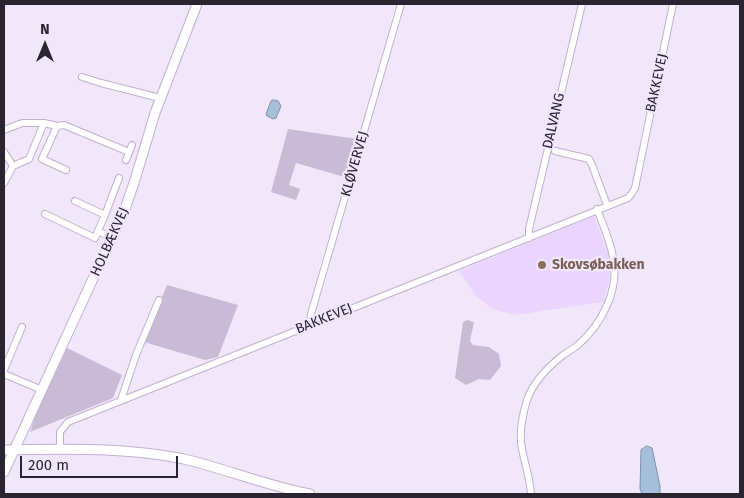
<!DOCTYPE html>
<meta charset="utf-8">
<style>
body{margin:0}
#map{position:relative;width:744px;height:498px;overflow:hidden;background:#f1e7fb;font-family:"Fira Sans",sans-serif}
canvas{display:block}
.frame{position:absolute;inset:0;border:5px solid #2a2330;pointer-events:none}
.north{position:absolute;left:20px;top:20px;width:50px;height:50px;-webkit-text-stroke:4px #f1e7fb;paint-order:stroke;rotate:0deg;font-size:14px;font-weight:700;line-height:20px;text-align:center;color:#2a2330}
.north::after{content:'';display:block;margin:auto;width:18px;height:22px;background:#2a2330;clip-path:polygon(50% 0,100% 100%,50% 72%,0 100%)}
.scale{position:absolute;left:20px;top:456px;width:158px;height:22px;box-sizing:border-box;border:2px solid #2a2330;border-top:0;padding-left:6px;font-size:15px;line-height:18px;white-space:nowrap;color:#2a2330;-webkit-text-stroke:4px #f1e7fb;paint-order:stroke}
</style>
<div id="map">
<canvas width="744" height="498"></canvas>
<div class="frame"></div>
<div class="north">N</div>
<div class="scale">200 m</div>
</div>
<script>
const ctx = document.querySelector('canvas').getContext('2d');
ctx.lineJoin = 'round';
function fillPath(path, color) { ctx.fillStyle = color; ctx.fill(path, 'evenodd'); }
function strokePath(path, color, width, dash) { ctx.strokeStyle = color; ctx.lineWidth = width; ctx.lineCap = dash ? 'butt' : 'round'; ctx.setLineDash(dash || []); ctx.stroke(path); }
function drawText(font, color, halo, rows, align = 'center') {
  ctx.font = font + ' "Fira Sans",sans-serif'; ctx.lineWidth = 4.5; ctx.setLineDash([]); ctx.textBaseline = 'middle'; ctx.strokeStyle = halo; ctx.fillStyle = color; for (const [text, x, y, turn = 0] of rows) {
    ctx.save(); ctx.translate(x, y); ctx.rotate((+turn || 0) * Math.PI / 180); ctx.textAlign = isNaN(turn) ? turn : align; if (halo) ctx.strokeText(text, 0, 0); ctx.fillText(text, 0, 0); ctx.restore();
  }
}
fillPath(new Path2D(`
 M594,216L610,258L609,281L603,302L515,315L492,309L476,296L459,271Z`), '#ead5ff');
fillPath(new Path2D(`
 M288,129L357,139L348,178L296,163L289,185L300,189L296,200L271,192Z
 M167,285L238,305L218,357L205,360L144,342Z
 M467,320L474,322L470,341L473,345L489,347L499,354L501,366L490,380L479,379L466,385L455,378L463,322Z
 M67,348L122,375L113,398L30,432L36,414Z`), '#c9bbd6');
const water = new Path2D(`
 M274,100L278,101L281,106L276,118L273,119L267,116L266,114L271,101Z
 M647,446L652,448L660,486V494H642L640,489L641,450Z`);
fillPath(water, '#a5bed9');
strokePath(water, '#8090a6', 1);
const street = new Path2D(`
 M82,77L101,83L160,98
 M44,123L57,126L64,125L129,152
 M57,126L42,159L66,170
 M4,130L22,123H44L29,159L13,166L4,152
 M555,151L589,159L592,165L607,205
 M126,160L132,145
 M4,183L13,166
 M75,201L105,215L98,231L112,238
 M45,214L95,238L98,231
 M105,215L119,178
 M529,238V229L582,4
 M310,324L311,314L401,4
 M4,370L22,327
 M4,374L42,390
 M121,400L136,355L159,300
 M60,449V432L68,422L628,198L632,193L635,188L673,4
 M531,494C530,476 523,460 521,442C520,428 523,413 527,400C533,383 548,367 562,356C567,352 573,349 578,345C602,324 620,289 613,257C610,240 603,225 597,209`);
const secondary = new Path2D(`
 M4,450C64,449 124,447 184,459C226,469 267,486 310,494
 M4,472L125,209L135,180L155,113L197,4`);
strokePath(street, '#c1b0d2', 8);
strokePath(secondary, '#c1b0d2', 11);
strokePath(street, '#fff', 6);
strokePath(secondary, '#fff', 9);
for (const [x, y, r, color] of [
 [542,265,5,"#8d6e63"]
]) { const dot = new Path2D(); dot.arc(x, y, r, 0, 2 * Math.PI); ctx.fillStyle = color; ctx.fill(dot); strokePath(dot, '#f1e7fb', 2); }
drawText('14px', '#2a2330', '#f1e7fb', [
 ["BAKKEVEJ",657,83,-78],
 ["DALVANG",554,121,-77],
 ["KLØVERVEJ",355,164,-74],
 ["HOLBÆKVEJ",110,242,-66],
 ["BAKKEVEJ",324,319,-22]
]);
drawText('bold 14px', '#785e54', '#f1e7fb', [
 ["Skovsøbakken",552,265]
], 'left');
</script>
